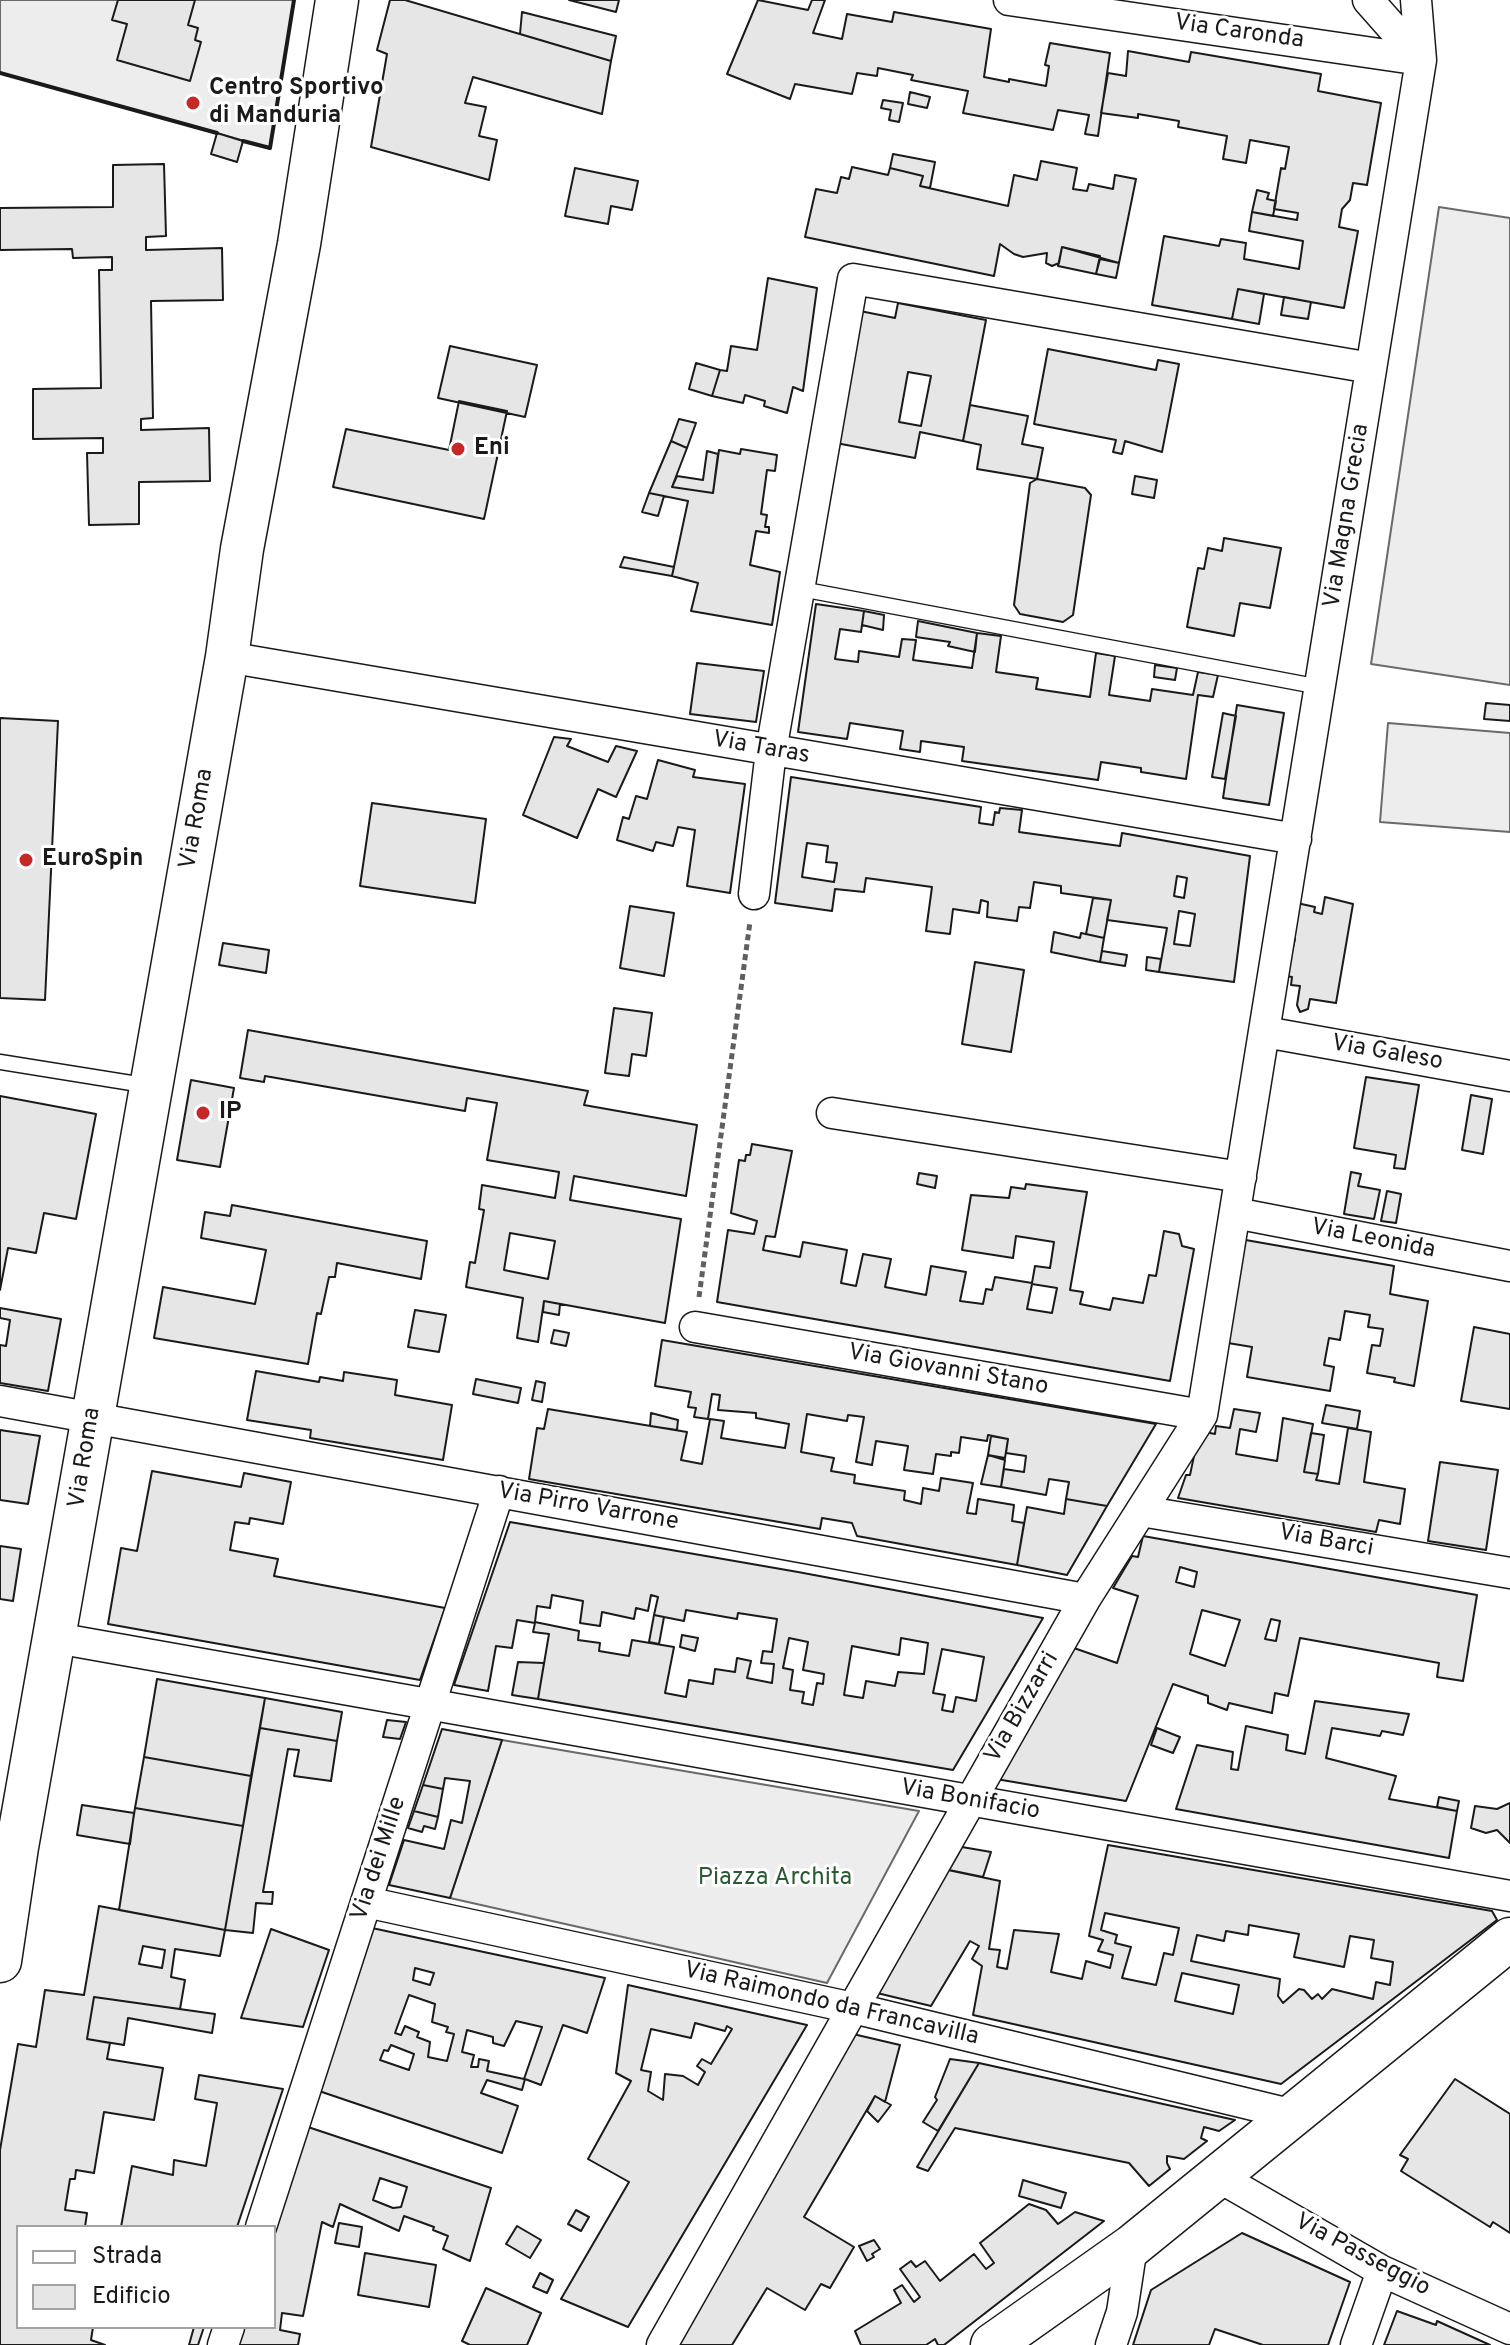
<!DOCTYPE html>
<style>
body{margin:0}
#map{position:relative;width:1510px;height:2345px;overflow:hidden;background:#fff;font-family:Overpass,sans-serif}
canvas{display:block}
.legend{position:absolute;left:16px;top:2225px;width:260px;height:104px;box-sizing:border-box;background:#fff;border:2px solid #a3a3a3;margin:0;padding:10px 14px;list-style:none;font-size:24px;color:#1a1a1a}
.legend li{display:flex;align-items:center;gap:16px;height:40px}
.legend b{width:40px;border:2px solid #a3a3a3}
</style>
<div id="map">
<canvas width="1510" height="2345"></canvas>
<ul class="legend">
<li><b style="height:10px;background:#fff"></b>Strada</li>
<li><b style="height:22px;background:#e6e6e6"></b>Edificio</li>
</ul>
</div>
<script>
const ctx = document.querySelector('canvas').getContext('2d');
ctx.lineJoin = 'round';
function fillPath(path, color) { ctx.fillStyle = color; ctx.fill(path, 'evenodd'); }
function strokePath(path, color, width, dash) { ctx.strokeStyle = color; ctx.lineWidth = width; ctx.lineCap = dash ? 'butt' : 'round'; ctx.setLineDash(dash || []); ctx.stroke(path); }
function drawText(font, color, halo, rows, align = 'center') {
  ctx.font = font + ' Overpass,sans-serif'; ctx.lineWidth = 6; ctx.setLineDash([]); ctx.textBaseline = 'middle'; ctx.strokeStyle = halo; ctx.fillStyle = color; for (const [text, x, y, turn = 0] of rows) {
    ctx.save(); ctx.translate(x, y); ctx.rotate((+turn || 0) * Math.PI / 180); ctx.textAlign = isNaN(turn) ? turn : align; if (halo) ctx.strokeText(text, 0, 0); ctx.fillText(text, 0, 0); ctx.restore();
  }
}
const built = new Path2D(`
 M0,0H294L270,148L0,73Z
 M1439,207L1510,218V685L1371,664Z
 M1388,723L1510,733V832L1380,822Z
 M502,1740L919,1811L827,1983L450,1898Z`);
fillPath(built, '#ededed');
strokePath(built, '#6a6a6a', 2);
const building = new Path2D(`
 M118,0H195L188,25L198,28L195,40L201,42L190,81L117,60L127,24L112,20Z
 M390,0H405L611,61L602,114L473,77L465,103L486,107L479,136L497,140L489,180L371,147L387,54L377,50Z
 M569,0H619L616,12Z
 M758,0L808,10L812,0H825L813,33L842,39L847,14L892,22L894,12L991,29L984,77L1009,82V79L1046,86L1049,66L1045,65L1050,43L1110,53L1098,136L1085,134L1089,115L1058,110L1053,130L963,113L968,91L911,80L913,75L878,68L877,76L857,73L852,94L795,84L790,99L727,74Z
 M522,12L616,36L611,61L520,34Z
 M1128,51L1189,62L1191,52L1321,74L1318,91L1381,103L1367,185L1353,183L1350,200L1342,209L1339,227L1358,231L1344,308L1238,289L1232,319L1152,305L1164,236L1219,246L1221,239L1246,243L1244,259L1299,269L1303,241L1249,231L1252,212L1297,220L1298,213L1274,209L1281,168L1285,169L1289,147L1250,140L1246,163L1223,159L1227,136L1178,127L1179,121L1138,114V118L1101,113L1108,73L1126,76Z
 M910,92L930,97L927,108L908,104Z
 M883,100L903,103L899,122L889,120L891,110L881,108Z
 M217,133L243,141L237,162L211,154Z
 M893,154L935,162L930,188L920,186L923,176L890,168Z
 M1041,161L1077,168L1073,189L1087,191L1089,184L1113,189L1115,175L1136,179L1119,263L1062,247L1059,263L1052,266L1046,263L1047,253L1023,257L1014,254L1000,244L994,276L805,237L816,189L837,193L841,177L849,179L852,167L888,175L890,168L923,176L920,186L1008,206L1014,175L1037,180Z
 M164,164L166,236L146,237V250L222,248L223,300L151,301L153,418L141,419V430L209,428L210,481L139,482V524L89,525L87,453H103V438L33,439V389L101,388L99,270H112V257L73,258L72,249L0,250V208L113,207V165Z
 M575,168L638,181L632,210L611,206L608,224L565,216Z
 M1257,190L1269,193L1267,199L1276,201L1273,216L1252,212Z
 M1062,247L1100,256L1096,274L1058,266Z
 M1100,259L1119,263L1116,278L1096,274Z
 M768,278L817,288L803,391L793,387L787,413L764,406L765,401L745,395L743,403L712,396L720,370L727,371L731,346L757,350Z
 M1238,289L1264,294L1259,324L1232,319Z
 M1284,297L1311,302L1308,319L1281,315Z
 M898,303L986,320L963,441L920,432L915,458L836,443L860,311L895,318ZM908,372L931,376L921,426L899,422Z
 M450,346L537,365L525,417L438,398Z
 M1048,349L1156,370L1158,360L1179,364L1162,452L1125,441L1122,454L1113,452L1116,440L1034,424Z
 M696,363L720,370L712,396L689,389Z
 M459,401L507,411L484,519L333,487L346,429L449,450Z
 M970,405L1028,416L1022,444L1043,448L1037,479L977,469L981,445L963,441Z
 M679,419L696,423L687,448L671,441Z
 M671,441L687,448L672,487L713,493L719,450L740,454L741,449L777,455L775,471L767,470L761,514L767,515L765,527H769V533L756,531L750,565L780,572L772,625L691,611L698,583L672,576L688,501L649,493Z
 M707,451L718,454L713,493L672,487L677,476L703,480Z
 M1135,476L1157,480L1154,498L1132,494Z
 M1037,479L1085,488L1091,495L1073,615L1063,622L1020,614L1014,605L1030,483Z
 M649,493L664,496L658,516L642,512Z
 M1224,538L1281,548L1270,608L1240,603L1234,636L1187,627L1198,568L1204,569L1208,548L1222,551Z
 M624,557L674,567L672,576L620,567Z
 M816,604L864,611L861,632L840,629L835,659L858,662L859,651L899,657L902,639L916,640L913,660L972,668L977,633L1001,636L996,672L1038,678L1036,689L1090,697L1096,653L1115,656L1109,695L1150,701L1152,689L1193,695L1198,672L1218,675L1213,697L1198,695L1186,779L1141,772V768L1101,762L1098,780L962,761L964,747L921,741L920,752L900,749L903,731L850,723L847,739L798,732Z
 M864,611L884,615L883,630L862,625Z
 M918,621L977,633L975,652L948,646L950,642L916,637Z
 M697,663L764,671L756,722L690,714Z
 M1155,665L1177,668L1175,680L1154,677Z
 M1486,703L1510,705V721L1484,719Z
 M1237,705L1284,713L1269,805L1223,798Z
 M1223,713L1236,716L1225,779L1212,777Z
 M0,718L58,721L45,1000L0,998Z
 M554,737L571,739L567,746L608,762L616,746L637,751L616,797L598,789L577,838L523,815Z
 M658,760L695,770L693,777L745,784L730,893L687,886L695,830L678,827L673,846L656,842L653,851L617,840L623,817L629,819L636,796L647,799Z
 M791,777L981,807L979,823L993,825L995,812L999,813L1000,808L1022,810L1019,832L1120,846L1122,833L1250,856L1234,982L1159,972L1167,928L1107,920L1111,900L1061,893V886L1034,882L1030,908L1019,907L1017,921L987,917L988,902L981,900L979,913L953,909L950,934L926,931L932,887L866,878L864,892L835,889L832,911L775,903ZM807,843L828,846L826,862L837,863L834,882L802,877ZM1177,876L1187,878L1184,898L1174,896ZM1179,911L1195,914L1190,946L1174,944Z
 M372,803L486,819L475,903L360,886Z
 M1325,897L1353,904L1336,1003L1310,999L1308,1009L1300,1012L1297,1005L1300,986L1291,985L1292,977L1286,976L1295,939H1291L1297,903L1315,907L1314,912L1322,914Z
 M1093,898L1111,900L1104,938L1086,934Z
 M630,906L674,913L664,976L620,968Z
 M1054,932L1080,938L1081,933L1104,938L1100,962L1051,952Z
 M223,943L269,950L266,973L219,965Z
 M1102,951L1127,955L1125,966L1100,962Z
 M1147,957L1161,959L1159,972L1146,970Z
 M975,962L1024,970L1011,1052L962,1044Z
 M614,1008L652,1013L646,1056L632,1054L629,1076L605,1073Z
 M248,1030L588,1091L584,1105L697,1125L686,1196L574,1176L570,1200L681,1219L665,1323L544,1301L538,1342L517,1338L523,1298L466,1287L470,1262L475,1263L484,1210L479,1209L482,1185L555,1198L559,1172L487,1160L497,1103L467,1098L465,1111L265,1076L264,1082L240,1078ZM510,1233L555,1241L548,1279L504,1270Z
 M1366,1077L1419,1085L1405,1169L1394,1168L1396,1155L1354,1148Z
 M191,1080L234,1088L220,1167L177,1160Z
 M1471,1095L1492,1099L1483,1154L1462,1150Z
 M0,1096L96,1114L76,1219L44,1213L36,1253L8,1248L0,1290Z
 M752,1144L792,1151L775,1237L766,1236L763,1250L800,1257L803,1242L847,1250L841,1283L856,1286L863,1254L891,1259L885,1287L926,1295L931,1266L966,1272L960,1301L983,1304L986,1289L992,1290L995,1277L1032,1283L1035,1266L1050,1268L1054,1242L1016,1236L1013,1258L962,1250L971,1195L1009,1198L1011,1187L1025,1189L1026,1184L1087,1192L1070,1290L1083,1292L1080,1304L1110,1310L1113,1298L1143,1303L1149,1275L1156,1276L1164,1231L1179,1234L1182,1246L1194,1249L1170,1381L717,1302L728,1230L754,1234L757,1221L731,1213L739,1160L745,1161L746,1155H750ZM1032,1284L1057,1288L1052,1313L1027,1309Z
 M1351,1172L1361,1174L1358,1186L1380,1190L1374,1219L1344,1214Z
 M919,1173L937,1176L935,1188L917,1184Z
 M1387,1191L1401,1194L1396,1223L1381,1221Z
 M232,1205L427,1241L421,1279L337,1263L335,1277H329L321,1314L317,1313L308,1364L154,1338L163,1287L255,1304L266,1250L201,1238L205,1212L230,1216Z
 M1240,1239L1394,1266L1390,1294L1428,1301L1414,1386L1394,1382L1395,1378L1367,1373L1372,1345L1380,1346L1383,1329L1368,1327L1370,1315L1345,1311L1340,1340L1329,1338L1324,1365L1334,1367L1330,1391L1247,1377L1252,1347L1222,1342Z
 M544,1301L560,1304L559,1315L543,1312Z
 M0,1308L61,1319L48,1391L0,1383V1345L6,1346L10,1320L0,1318Z
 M415,1310L446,1315L439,1352L408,1347Z
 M1474,1327L1510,1334V1409L1461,1401Z
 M554,1330L569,1333L566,1346L551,1343Z
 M662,1340L1156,1424L1107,1506L1066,1499L1069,1482L1049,1479L1046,1495L1001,1487L1004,1469L1024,1472L1026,1456L1006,1453L1008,1439L988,1435L987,1441L961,1437L959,1453L951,1452V1456L936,1454L933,1474L904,1470L908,1446L876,1441L872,1465L856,1462L864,1417L848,1415L847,1421L807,1414L801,1452L834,1458L831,1471L855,1475L854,1483L905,1491L904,1500L921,1504L923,1488L939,1491L941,1478L973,1483L967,1513L976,1514L978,1499L1014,1505L1012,1521L1024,1523L1017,1565L857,1536L852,1523L822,1518L820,1529L529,1479L537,1428L544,1429L548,1409L687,1432L681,1460L702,1464L710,1419L724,1421L721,1438L785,1448L789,1424L756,1418V1413L718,1410L720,1395L712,1394L708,1419L694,1417L696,1408L688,1407L691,1392L655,1386Z
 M256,1371L319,1382L320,1377L343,1381L344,1372L397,1380L395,1395L452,1405L443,1460L310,1438L311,1430L247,1420Z
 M476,1379L521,1388L518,1403L473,1394Z
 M536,1381L545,1383L542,1402L532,1400Z
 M1326,1405L1360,1411L1357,1429L1322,1423Z
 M1234,1409L1260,1413L1256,1432L1240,1429L1236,1454L1277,1461L1283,1418L1313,1424L1304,1472L1318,1474L1316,1480L1339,1484L1348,1428L1371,1432L1364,1482L1405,1489L1400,1524L1379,1520L1376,1532L1178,1498L1186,1475H1190L1194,1456L1191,1454L1200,1431L1215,1434L1216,1426L1230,1428Z
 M651,1413L678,1420L677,1430L650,1426Z
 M0,1430L40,1436L28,1504L0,1500Z
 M1311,1433L1324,1435L1318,1474L1304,1472Z
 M991,1436L1008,1439L1005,1458L988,1455Z
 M988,1455L1005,1460L1001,1487L981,1484Z
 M1440,1462L1498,1470L1486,1550L1428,1541Z
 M152,1471L241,1487L244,1473L291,1482L283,1524L250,1518L249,1524L235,1522L230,1550L278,1559L274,1576L445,1608L420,1680L108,1624L121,1548L137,1551Z
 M1066,1499L1107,1506L1067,1575L1017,1565L1027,1507L1064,1514Z
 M510,1522L798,1572L1043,1618L953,1770L538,1699L549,1634L533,1632L535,1623L517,1620L512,1648L496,1646L488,1691L454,1685ZM552,1595L583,1601L580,1623L600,1626L602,1612L634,1619L636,1608L648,1611L651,1595L658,1597L654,1615L684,1621L686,1610L737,1619L738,1613L777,1619L772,1652L763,1651L761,1663L774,1664L772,1683L747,1678L751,1661L737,1658L735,1672L715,1669L713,1684L689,1680L686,1697L665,1693L674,1647L632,1640L629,1656L599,1651L600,1643L578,1640L579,1631L535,1622L537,1606L550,1608ZM789,1638L808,1642L803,1670L824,1674L823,1684L817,1683L813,1705L802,1703L804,1692L790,1690L793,1670L783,1668ZM901,1638L928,1643L924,1674L898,1672L895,1686L866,1681L863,1698L844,1695L852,1646L899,1655ZM942,1649L984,1657L976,1701L956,1697L953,1712L942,1710L945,1695L933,1693Z
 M1143,1536L1477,1595L1463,1681L1437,1677L1439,1663L1300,1638L1288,1696L1275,1693L1272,1713L1229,1703L1227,1710L1208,1703V1696L1173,1684L1126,1801L996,1779L1071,1647L1117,1663L1138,1596L1113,1588L1132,1556L1138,1557ZM1180,1567L1197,1572L1194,1587L1176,1582ZM1202,1610L1240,1620L1225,1666L1190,1654ZM1271,1619L1280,1621L1276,1641L1265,1639Z
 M0,1546L21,1549L13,1601L0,1599Z
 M654,1615L664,1617L659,1644L649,1642Z
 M682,1635L698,1638L695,1651L680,1647Z
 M518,1662L544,1663L538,1699L512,1695Z
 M157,1679L265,1698L251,1776L144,1757Z
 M265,1698L342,1712L337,1741L260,1728Z
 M1315,1701L1409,1714L1403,1735L1382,1731L1380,1736L1332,1728L1326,1758L1396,1776L1389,1799L1457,1811L1449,1858L1176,1809L1197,1745L1233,1752L1231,1769L1238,1770L1246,1726L1288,1735L1286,1750L1305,1754Z
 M387,1720L406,1722L400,1739L383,1737Z
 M260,1728L337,1741L331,1781L294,1776L299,1750L288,1749L263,1892H273L272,1904L256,1903L253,1933L225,1930Z
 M1157,1728L1180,1737L1173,1753L1151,1745Z
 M442,1729L502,1740L450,1898L389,1885L404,1840L444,1849L451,1820L462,1823L470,1781L445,1778L443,1789L423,1785Z
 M144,1757L251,1776L243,1826L135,1808Z
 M423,1785L443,1789L438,1817L414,1811Z
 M1439,1797L1459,1801L1457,1811L1437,1807Z
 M1510,1803V1843L1497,1830L1486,1833L1471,1828L1475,1806L1497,1809Z
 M82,1805L134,1813L130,1844L77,1835Z
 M135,1808L243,1826L225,1930L119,1910Z
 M414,1811L438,1817L435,1829L424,1826L422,1832L408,1828Z
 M1108,1845L1492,1911L1497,1920L1281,2084L973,2015L982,1966L972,1959L979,1946L970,1941L931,2006L877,1993L948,1870L1000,1881L989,1949L1000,1950L997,1967L1007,1969L1014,1930L1059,1934L1051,1972L1082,1979L1086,1961L1110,1968L1113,1955L1098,1951L1103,1940L1089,1936ZM1105,1913L1179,1928L1173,1955L1164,1953L1156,1985L1122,1978L1131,1947L1115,1943L1117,1935L1101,1930ZM1249,1925L1299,1934L1294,1957L1344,1967L1350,1936L1374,1940L1371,1958L1393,1962L1390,1985L1376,1982L1373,1999L1332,1989L1322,1999L1318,1994L1312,1999L1304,1990L1299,1989L1283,2003L1278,1996L1280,1979L1191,1961L1197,1935L1224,1941L1226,1931L1248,1935ZM1182,1973L1239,1985L1233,2014L1175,2001Z
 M962,1847L991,1852L983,1877L949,1870Z
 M99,1906L225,1930L220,1956L175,1949L171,1977L185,1980L180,2009L94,1997L87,2039L110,2043L107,2059L163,2068L154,2120L104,2112L94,2173L76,2170L75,2179H70L65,2210L87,2213L85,2227H18V2327H93L91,2340L105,2345H0V2150L18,2044L36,2047L45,1990L84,1995ZM143,1946L165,1950L162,1968L139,1964Z
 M372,1928L605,1978L587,2033L563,2025L541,2085L525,2079L522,2090L487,2080L481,2093L518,2106L502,2153L319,2091ZM415,1968L434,1973L430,1985L413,1980ZM409,1995L435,2004L432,2022L448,2027L446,2032L454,2034L447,2061L428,2057L430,2042L417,2037L419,2032L405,2026L401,2035L395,2033ZM516,2021L542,2027L524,2079L487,2071L489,2061L479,2059L478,2067H471L474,2055L462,2052L467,2030L493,2037V2043L504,2046ZM391,2045L414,2054L409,2070L380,2060L384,2050L388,2051Z
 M271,1929L329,1950L303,2027L241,2018Z
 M628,1985L807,2025L628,2327L561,2299L629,2182L588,2159L631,2081L616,2073ZM695,2023L725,2031L727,2026L732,2029L711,2064L702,2059L697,2066L705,2072L698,2085L683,2076L665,2074L663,2100L648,2091L651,2072L641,2070L651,2029L691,2038Z
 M94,1997L215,2014L212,2033L128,2018L124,2045L87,2039Z
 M853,2034L900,2045L885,2102L875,2096L804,2217L854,2247L830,2288L821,2284L805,2310L767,2288L732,2345H671Z
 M950,2059L979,2063L938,2131L923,2122L937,2100L935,2097Z
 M979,2063L1235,2120L1219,2131L1204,2127L1201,2138L1207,2141L1184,2159L1167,2156V2163L1170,2169L1149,2186L1129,2163L955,2128L928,2171L917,2167Z
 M199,2075L283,2089L237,2227H121L132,2166L173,2175L174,2160L206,2166L217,2103L195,2099Z
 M1455,2079L1510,2114V2233L1493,2222L1490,2227L1401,2171L1408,2159L1400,2155Z
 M875,2096L891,2105L878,2122L867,2111Z
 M308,2127L491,2188L470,2261L443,2249L448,2236L433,2230L434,2227L404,2216L399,2231L340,2204L333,2227L322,2222L303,2316L282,2313L280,2330L300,2334L298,2345H232L238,2327H274V2227ZM380,2178L407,2187L401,2207L393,2208L373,2200Z
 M1023,2180L1066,2193L1061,2208L1019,2196Z
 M1029,2204L1046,2210L1058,2224L1075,2212L1104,2221L944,2345H938L935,2339L926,2345H861L855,2331L901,2303L894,2290L902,2285L914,2302L920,2297L900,2269L911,2261L916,2267L925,2261L940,2281L974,2254L986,2269L994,2263L980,2243Z
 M576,2210L589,2217L581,2231L568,2224Z
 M339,2223L362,2227L359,2247L335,2243Z
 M517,2226L541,2240L530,2258L506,2244Z
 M1242,2233L1350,2282L1328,2345H1263L1215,2329L1209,2345H1133L1151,2290Z
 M874,2240L880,2249L872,2254L874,2257L867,2261L859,2246Z
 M365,2253L436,2265L429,2307L358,2295Z
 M540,2273L553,2280L547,2293L533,2287Z
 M486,2288L541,2313L527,2345H470L462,2341Z
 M1397,2311L1436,2325L1437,2321L1490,2345H1384Z
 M194,2327H204L198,2345H189Z`);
fillPath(building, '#e6e6e6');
strokePath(building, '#1a1a1a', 2);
const lane = new Path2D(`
 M801,589L1320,687
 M0,1062L150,1086`);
const street = new Path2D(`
 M1009,0L1421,60
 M1368,0L1421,60
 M227,657L1296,839
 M754,894L771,751L853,279L1371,368
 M1265,1032L1510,1076
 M832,1113L1241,1177
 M1235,1213L1510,1266
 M695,1327L1202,1415
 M0,1401L1085,1599
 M1141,1511L1510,1573
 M56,1638L1510,1896
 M366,1902L853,2008L1294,2115
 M1217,2176L1382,2271L1510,2329
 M261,2227L499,1491
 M223,2345L229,2327
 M662,2345L1085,1599L1202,1415L1421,60L1416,0
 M1111,2345L1122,2312L1132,2246
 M1356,2345L1382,2271`);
const secondary = new Path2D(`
 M0,1961L17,1847L227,657L242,549L299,244L337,0
 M992,2345L1132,2246L1510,1939`);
strokePath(lane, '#1a1a1a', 17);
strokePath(street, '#1a1a1a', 33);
strokePath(secondary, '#1a1a1a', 45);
strokePath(new Path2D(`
 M699,1297L750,922`), '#5f5f5f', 5, [6, 4]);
strokePath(lane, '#fff', 14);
strokePath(street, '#fff', 30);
strokePath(secondary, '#fff', 42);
strokePath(new Path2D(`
 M0,73L217,133
 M243,141L270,148L294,0`), '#1a1a1a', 4);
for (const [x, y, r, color] of [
 [193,103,8,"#c62828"],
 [458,449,8,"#c62828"],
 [26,860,8,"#c62828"],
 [203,1113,8,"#c62828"]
]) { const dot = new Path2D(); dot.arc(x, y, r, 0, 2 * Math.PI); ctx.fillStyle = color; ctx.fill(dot); strokePath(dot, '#fff', 3); }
drawText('24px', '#1a1a1a', '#fff', [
 ["Via Caronda",1239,33,8],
 ["Via Magna Grecia",1348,516,-81],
 ["Via Taras",761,749,10],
 ["Via Roma",198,819,-80],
 ["Via Galeso",1387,1054,10],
 ["Via Leonida",1373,1240,11],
 ["Via Giovanni Stano",948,1371,10],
 ["Via Roma",86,1458,-81],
 ["Via Pirro Varrone",588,1508,10],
 ["Via Barci",1326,1542,10],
 ["Via Bizzarri",1023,1708,-60],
 ["Via Bonifacio",970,1801,10],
 ["Via dei Mille",380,1859,-72],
 ["Via Raimondo da Francavilla",831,2005,13],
 ["Via Passeggio",1362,2256,28]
]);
drawText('bold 24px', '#1a1a1a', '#fff', [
 ["Centro Sportivo",209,89],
 ["di Manduria",209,117],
 ["Eni",474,449],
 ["EuroSpin",42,860],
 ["IP",219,1113]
], 'left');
drawText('24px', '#2b5a34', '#fff', [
 ["Piazza Archita",775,1879]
]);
</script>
